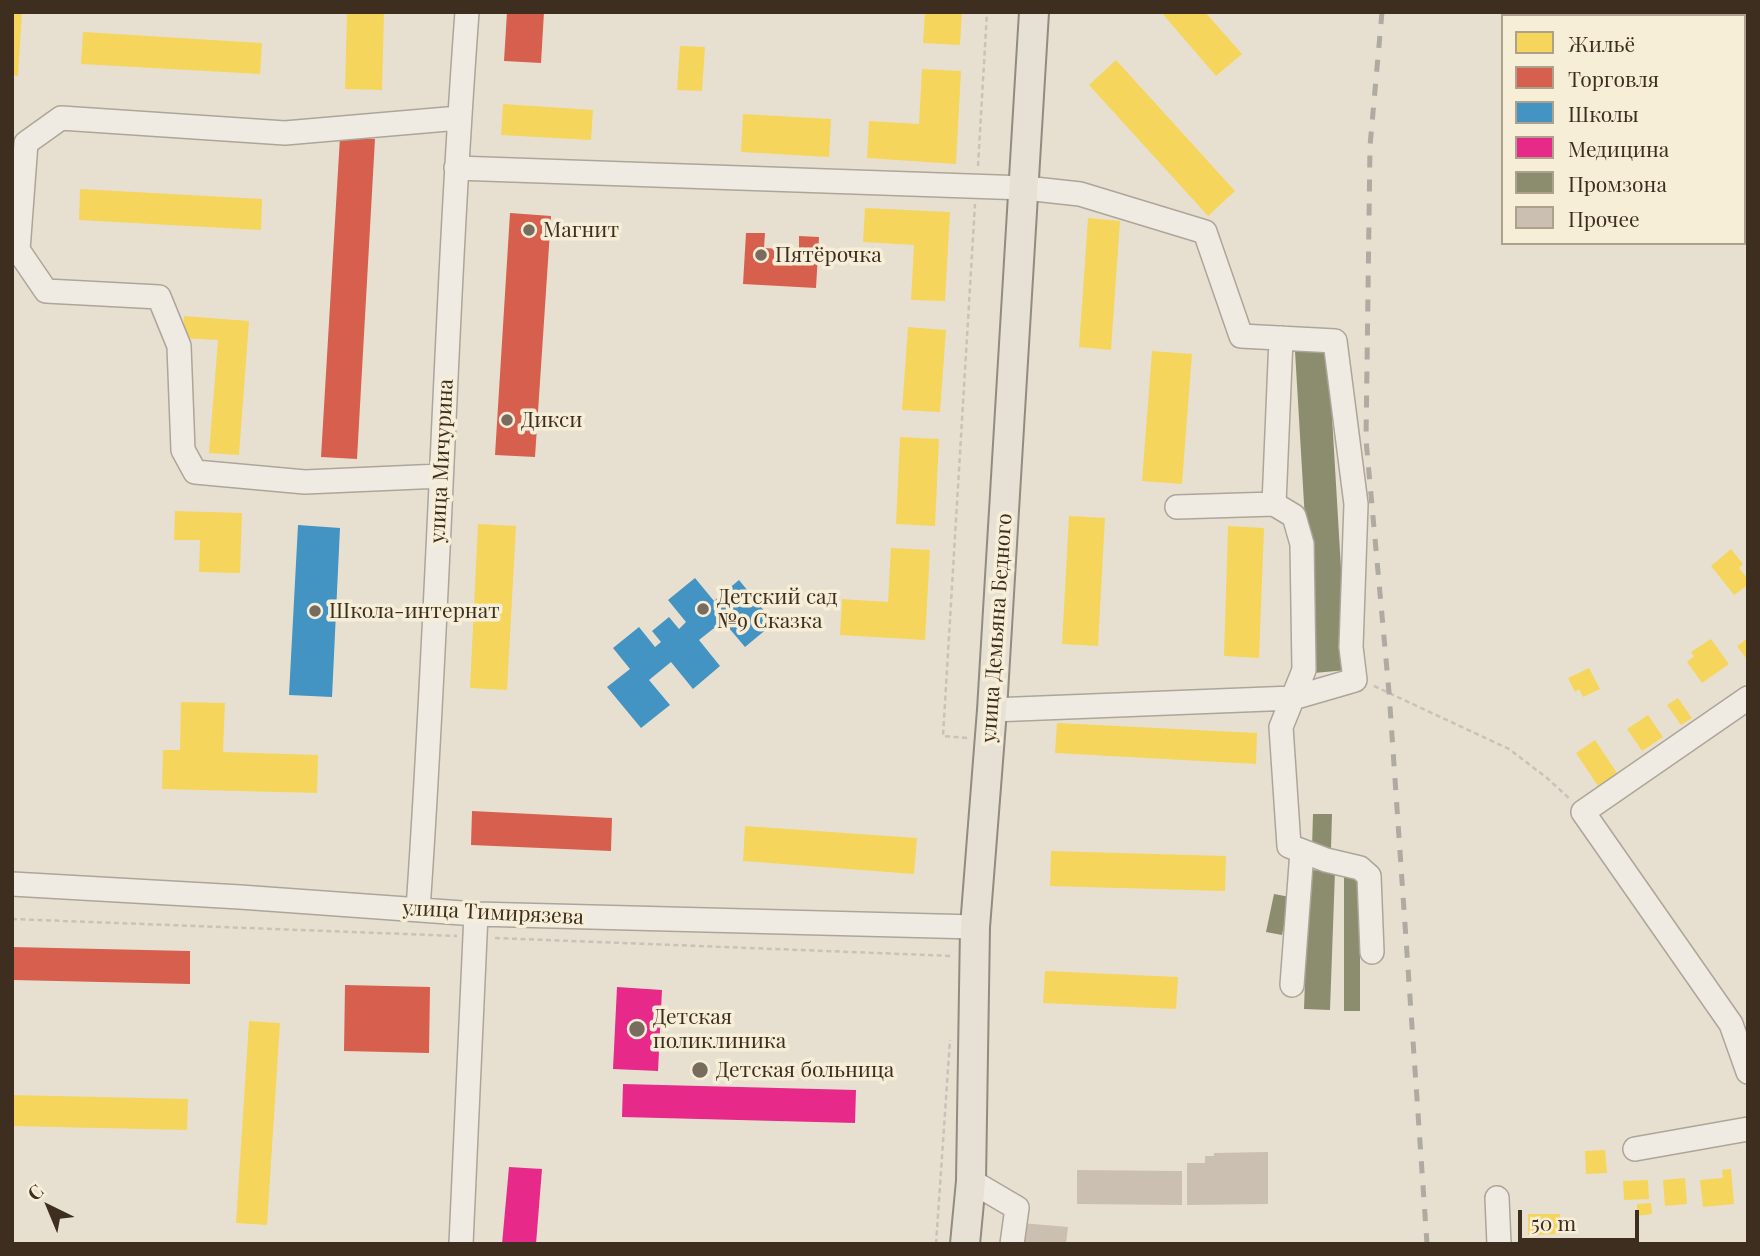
<!DOCTYPE html>
<meta charset="utf-8">
<style>
body{margin:0}
#map{position:relative;width:1760px;height:1256px;overflow:hidden;background:#e7e0d1;font-family:"Playfair Display",serif}
canvas{display:block}
.frame{position:absolute;inset:0;border:14px solid #3d2e20;pointer-events:none}
.legend{position:absolute;left:1501px;top:14px;width:245px;height:231px;box-sizing:border-box;background:#f7eed8;border:2px solid #ada18e;margin:0;padding:9px 12px;list-style:none;font-size:21px;color:#3d2e20}
.legend li{display:flex;align-items:center;gap:14px;height:35px}
.legend b{width:35px;border:2px solid #ada18e}
.north{position:absolute;left:14px;top:1172px;width:70px;height:70px;-webkit-text-stroke:5px #f7eed8;paint-order:stroke;rotate:317deg;font-size:19px;font-weight:700;line-height:28px;text-align:center;color:#3d2e20}
.north::after{content:'';display:block;margin:auto;width:24px;height:32px;background:#3d2e20;clip-path:polygon(50% 0,100% 100%,50% 72%,0 100%)}
.scale{position:absolute;left:1518px;top:1210px;width:121px;height:32px;box-sizing:border-box;border:4px solid #3d2e20;border-top:0;padding-left:9px;font-size:21px;line-height:24px;white-space:nowrap;color:#3d2e20;-webkit-text-stroke:5px #f7eed8;paint-order:stroke}
</style>
<div id="map">
<canvas width="1760" height="1256"></canvas>
<div class="frame"></div>
<ul class="legend">
<li><b style="height:19px;background:#f6d55c"></b>Жильё</li>
<li><b style="height:19px;background:#d6604d"></b>Торговля</li>
<li><b style="height:19px;background:#4393c3"></b>Школы</li>
<li><b style="height:19px;background:#e7298a"></b>Медицина</li>
<li><b style="height:19px;background:#8c8c6e"></b>Промзона</li>
<li><b style="height:19px;background:#cbbfb2"></b>Прочее</li>
</ul>
<div class="north">С</div>
<div class="scale">50 m</div>
</div>
<script>
const ctx = document.querySelector('canvas').getContext('2d');
ctx.lineJoin = 'round';
function fillPath(path, color) { ctx.fillStyle = color; ctx.fill(path, 'evenodd'); }
function strokePath(path, color, width, dash) { ctx.strokeStyle = color; ctx.lineWidth = width; ctx.lineCap = dash ? 'butt' : 'round'; ctx.setLineDash(dash || []); ctx.stroke(path); }
function drawText(font, color, halo, rows, align = 'center') {
  ctx.font = font + ' "Playfair Display",serif'; ctx.lineWidth = 7; ctx.setLineDash([]); ctx.textBaseline = 'middle'; ctx.strokeStyle = halo; ctx.fillStyle = color; for (const [text, x, y, turn = 0] of rows) {
    ctx.save(); ctx.translate(x, y); ctx.rotate((+turn || 0) * Math.PI / 180); ctx.textAlign = isNaN(turn) ? turn : align; if (halo) ctx.strokeText(text, 0, 0); ctx.fillText(text, 0, 0); ctx.restore();
  }
}
fillPath(new Path2D(`
 M12,12H22L18,76L12,75Z
 M347,12H384L382,90L345,89Z
 M925,12H962L960,45L923,43Z
 M1161,12H1205L1242,54L1216,76Z
 M83,32L262,43L260,74L81,64Z
 M680,46L705,47L702,91L677,90Z
 M1116,60L1235,191L1208,216L1089,85Z
 M922,69L961,71L956,164L867,158L869,121L919,124Z
 M503,104L593,110L591,140L501,135Z
 M743,114L831,119L829,157L741,152Z
 M80,189L262,199L261,230L79,220Z
 M865,208L950,212L945,301L911,300L914,245L863,242Z
 M1088,218L1120,221L1111,350L1079,347Z
 M184,316L249,321L239,455L209,453L218,340L182,338Z
 M908,327L946,330L940,412L902,410Z
 M1152,351L1192,354L1182,484L1142,481Z
 M900,437L939,439L935,526L896,524Z
 M175,511L242,513L240,573L199,572L200,540H174Z
 M1069,516L1105,518L1098,646L1062,644Z
 M478,524L516,526L507,690L470,688Z
 M1228,526L1264,528L1259,658L1224,656Z
 M891,548L930,550L925,640L840,635L842,599L888,602Z
 M1731,549L1743,564L1739,568L1748,579V585L1734,595L1711,566Z
 M1748,638V661L1737,646Z
 M1711,639L1729,664L1702,683L1687,662L1694,656L1691,652Z
 M1589,668L1600,689L1583,697L1579,689L1575,692L1568,678Z
 M1678,698L1692,718L1681,725L1667,705Z
 M181,702L225,703L223,752L318,755L317,793L162,789L163,750H180Z
 M1648,715L1663,737L1642,751L1627,729Z
 M1057,723L1257,733L1256,764L1055,753Z
 M1595,740L1617,773L1598,786L1576,753Z
 M745,826L917,838L914,874L743,861Z
 M1051,851L1226,856L1225,891L1050,886Z
 M1045,971L1178,977L1176,1009L1043,1003Z
 M249,1021L280,1023L267,1225L236,1223Z
 M12,1095L188,1099L187,1130L12,1126Z
 M1605,1150L1607,1173L1586,1174L1585,1151Z
 M1731,1169L1734,1204L1703,1207L1700,1180L1723,1178L1722,1170Z
 M1685,1178L1687,1204L1665,1206L1663,1180Z
 M1648,1180L1649,1199L1624,1200L1623,1181Z
 M1651,1203L1652,1214L1637,1216V1204Z
 M1528,1214H1560L1561,1234L1528,1235Z`), '#f6d55c');
fillPath(new Path2D(`
 M507,12H544L541,63L504,61Z
 M340,137L375,139L357,459L321,457Z
 M510,213L551,216L535,457L495,455Z
 M746,233H765L764,248L799,250V236L819,237L816,288L743,284Z
 M472,811L612,818L611,851L471,845Z
 M12,947L190,951V984L12,980Z
 M345,985L430,987L429,1053L344,1051Z`), '#d6604d');
fillPath(new Path2D(`
 M298,525L340,528L332,697L289,695Z
 M695,578L714,601L739,580L774,623L745,647L723,621L699,640L720,666L693,689L671,662L649,680L670,705L641,728L607,687L630,669L613,648L639,627L655,647L661,642L652,631L669,617L679,629L686,622L668,600Z`), '#4393c3');
fillPath(new Path2D(`
 M617,987L662,990L658,1071L613,1069Z
 M623,1084L856,1090L855,1123L622,1117Z
 M509,1167L542,1169L536,1244H502Z`), '#e7298a');
fillPath(new Path2D(`
 M1328,349L1347,670L1314,673L1295,351Z
 M1313,814H1332L1331,849L1312,848Z
 M1309,870L1335,871L1330,1010L1304,1009Z
 M1344,875H1360V1011H1344Z
 M1274,894L1290,897L1282,935L1266,932Z`), '#8c8c6e');
fillPath(new Path2D(`
 M1268,1152V1204L1187,1205V1163H1205V1156H1214V1153Z
 M1077,1170L1182,1171V1205L1077,1204Z
 M1021,1223L1068,1227L1066,1244H1019Z`), '#cbbfb2');
const minor = new Path2D(`
 M456,168L1025,188L1080,194L1205,232L1241,336L1335,341L1356,504L1351,647L1355,680L1293,698L992,710
 M1281,338L1274,504L1294,516L1302,544L1304,670L1281,727L1289,846L1326,860L1360,868L1369,876L1372,952
 M441,476L305,482L195,472L183,450L179,346L159,297L46,291L18,250L26,143L61,118L285,133L459,118
 M1177,507L1274,504
 M1748,698L1583,812L1731,1024L1748,1072
 M12,884L240,897L476,914L975,927
 M418,909C439,611 445,311 467,12
 M1292,985L1302,851
 M1635,1149L1748,1129
 M971,1181L1017,1208L1012,1244
 M1497,1198L1499,1244
 M461,1244L476,914`);
const major = new Path2D(`
 M965,1244L971,1181L975,927L992,710L1034,12`);
strokePath(minor, '#ada599', 26);
strokePath(major, '#928b80', 32);
strokePath(new Path2D(`
 M978,166L987,12
 M1374,686L1509,749L1547,778L1570,799
 M967,738L943,736L975,204
 M12,919L457,936
 M495,938L953,956
 M936,1244L950,1040`), '#c8c2b9', 2.5, [5, 3.5]);
strokePath(minor, '#efebe3', 23);
strokePath(major, '#e6e1d4', 28);
strokePath(new Path2D(`
 M1382,12L1370,146L1366,440L1389,692L1427,1244`), '#afaaa2', 5, [12, 12]);
for (const [x, y, r, color] of [
 [529,230,7,"#786c5e"],
 [761,255,7,"#786c5e"],
 [507,420,7,"#786c5e"],
 [703,609,7,"#786c5e"],
 [315,611,7,"#786c5e"],
 [637,1029,9,"#786c5e"],
 [700,1070,9,"#786c5e"]
]) { const dot = new Path2D(); dot.arc(x, y, r, 0, 2 * Math.PI); ctx.fillStyle = color; ctx.fill(dot); strokePath(dot, '#f7eed8', 2.5); }
drawText('21px', '#3d2e20', '#f7eed8', [
 ["Магнит",543,230],
 ["Пятёрочка",775,255],
 ["Дикси",521,420],
 ["Детский сад",717,597],
 ["№9 Сказка",717,621],
 ["Школа-интернат",329,611],
 ["Детская",653,1017],
 ["поликлиника",653,1041],
 ["Детская больница",716,1070]
], 'left');
drawText('21px', '#3d2e20', '#f7eed8', [
 ["улица Мичурина",442,461,-87],
 ["улица Демьяна Бедного",997,628,-86],
 ["улица Тимирязева",493,913,3]
]);
</script>
